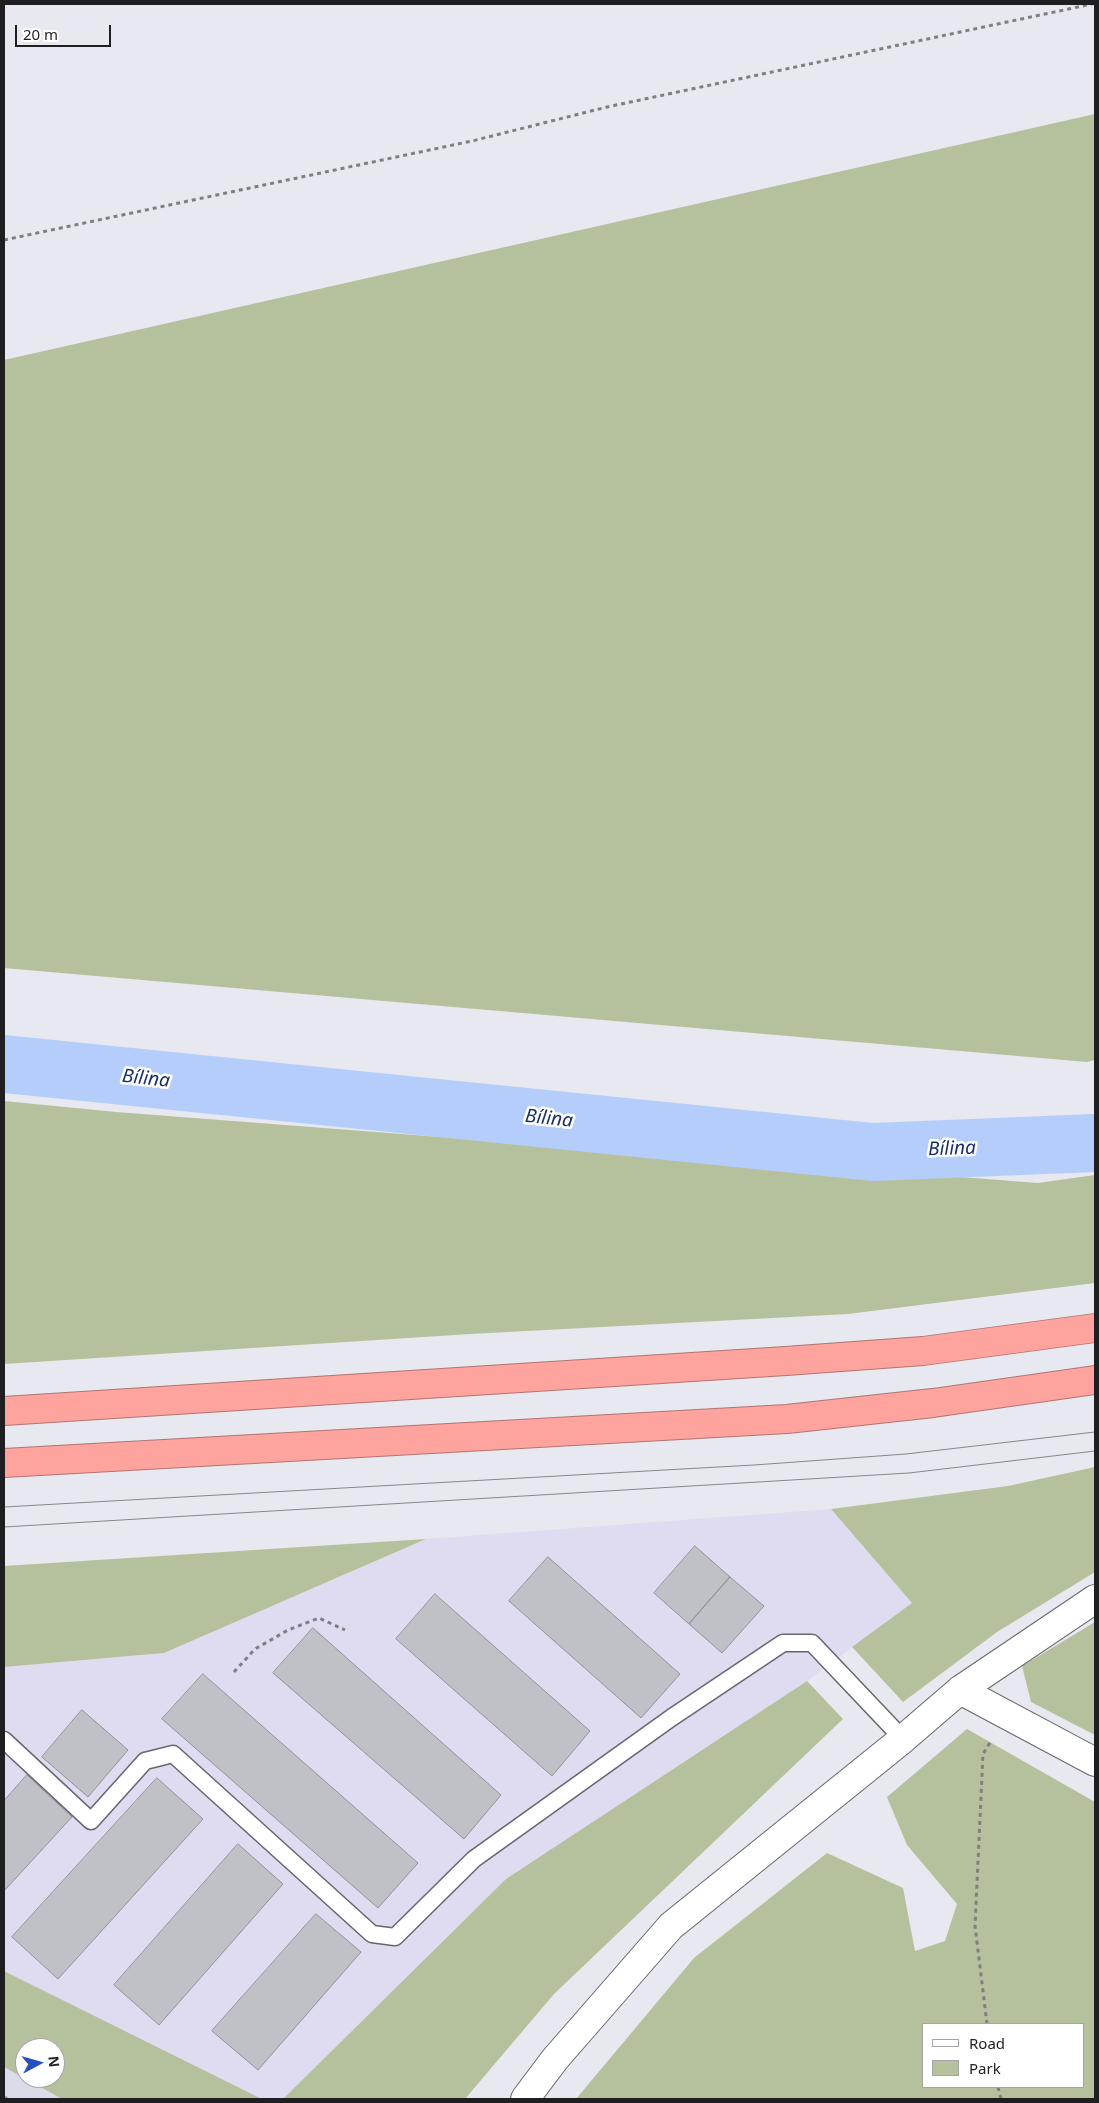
<!DOCTYPE html>
<meta charset="utf-8">
<style>
body{margin:0}
#map{position:relative;width:1099px;height:2103px;overflow:hidden;background:#e8e8f0;font-family:"Noto Sans",sans-serif}
canvas{display:block}
.frame{position:absolute;inset:0;border:5px solid #1f1f22;pointer-events:none}
.legend{position:absolute;left:922px;top:2023px;width:162px;height:65px;box-sizing:border-box;background:#fff;border:1px solid #a5a5a7;margin:0;padding:6px 9px;list-style:none;font-size:15px;color:#1f1f22}
.legend li{display:flex;align-items:center;gap:10px;height:25px}
.legend b{width:25px;border:1px solid #a5a5a7}
.north{position:absolute;left:15px;top:2038px;width:50px;height:50px;box-sizing:border-box;background:#fff;border:1px solid #a5a5a7;border-radius:50%;rotate:84deg;font-size:14px;font-weight:700;line-height:20px;text-align:center;color:#1f1f22}
.north::after{content:'';display:block;margin:auto;width:18px;height:22px;background:#2550be;clip-path:polygon(50% 0,100% 100%,50% 72%,0 100%)}
.scale{position:absolute;left:15px;top:25px;width:96px;height:22px;box-sizing:border-box;border:2px solid #1f1f22;border-top:0;padding-left:6px;font-size:15px;line-height:18px;white-space:nowrap;color:#1f1f22;-webkit-text-stroke:4px #fff;paint-order:stroke}
</style>
<div id="map">
<canvas width="1099" height="2103"></canvas>
<div class="frame"></div>
<ul class="legend">
<li><b style="height:6px;background:#fff"></b>Road</li>
<li><b style="height:14px;background:#b5c19d"></b>Park</li>
</ul>
<div class="north">N</div>
<div class="scale">20 m</div>
</div>
<script>
const ctx = document.querySelector('canvas').getContext('2d');
ctx.lineJoin = 'round';
function fillPath(path, color) { ctx.fillStyle = color; ctx.fill(path, 'evenodd'); }
function strokePath(path, color, width, dash) { ctx.strokeStyle = color; ctx.lineWidth = width; ctx.lineCap = dash ? 'butt' : 'round'; ctx.setLineDash(dash || []); ctx.stroke(path); }
function drawText(font, color, halo, rows, align = 'center') {
  ctx.font = font + ' "Noto Sans",sans-serif'; ctx.lineWidth = 5; ctx.setLineDash([]); ctx.textBaseline = 'middle'; ctx.strokeStyle = halo; ctx.fillStyle = color; for (const [text, x, y, turn = 0] of rows) {
    ctx.save(); ctx.translate(x, y); ctx.rotate((+turn || 0) * Math.PI / 180); ctx.textAlign = isNaN(turn) ? turn : align; if (halo) ctx.strokeText(text, 0, 0); ctx.fillText(text, 0, 0); ctx.restore();
  }
}
fillPath(new Path2D(`
 M4,2067L36,2085L62,2099H4Z`), '#dbdbea');
fillPath(new Path2D(`
 M831,1509L912,1603L807,1681L506,1879L283,2099H262L4,1971V1667L164,1653L426,1539Z`), '#dfdcf2');
fillPath(new Path2D(`
 M1095,114V1060L1087,1062L4,968V360Z
 M4,1101L116,1112L1038,1183L1095,1175V1283L848,1314L470,1334L4,1364Z
 M1095,1467V1572L997,1632L903,1702L852,1647L912,1603L831,1509L1008,1486Z
 M426,1539L164,1653L4,1667V1566Z
 M1095,1622V1735L1031,1702L1022,1666Z
 M807,1681L843,1719L554,1994L465,2099H283L506,1879Z
 M967,1729L1095,1802V2099H576L694,1958L827,1853L903,1888L915,1951L945,1941L957,1904L907,1845L887,1797ZM1083,2024V2087H923V2024Z
 M4,1971L262,2099H62L4,2067ZM25,2048H55V2078H25Z`), '#b5c19d');
strokePath(new Path2D(`
 M4,1064L873,1152L1095,1143`), '#b5cdfb', 58);
const building = new Path2D(`
 M695,1546L730,1577L689,1624L654,1593Z
 M548,1557L680,1674L641,1718L509,1601Z
 M730,1577L764,1606L722,1653L689,1624Z
 M435,1594L590,1731L552,1776L396,1639Z
 M313,1628L501,1795L464,1839L273,1673Z
 M203,1674L418,1863L378,1908L162,1719Z
 M82,1710L128,1750L88,1797L42,1757Z
 M27,1775L72,1817L4,1891V1801Z
 M157,1778L203,1819L58,1979L12,1937Z
 M238,1844L283,1884L159,2025L114,1985Z
 M316,1914L361,1952L258,2070L212,2031Z`);
fillPath(building, '#c0c0c7');
strokePath(building, '#93939a', 1);
const lane = new Path2D(`
 M4,1740L91,1821L145,1761L173,1754L372,1934L395,1937L474,1859L671,1718L783,1643H812L903,1739`);
const street = new Path2D(`
 M960,1690L1095,1762
 M525,2099L555,2059L671,1926L903,1739L960,1690L1095,1599`);
const highway = new Path2D(`
 M4,1411L786,1361L923,1351L1095,1328
 M4,1463L787,1419L933,1403L1095,1380`);
strokePath(lane, '#66666d', 19);
strokePath(street, '#66666d', 30);
strokePath(highway, '#b07573', 30);
strokePath(new Path2D(`
 M4,240L472,141L607,107L1092,4
 M234,1672L255,1649L288,1630L319,1618L345,1630
 M987,2024L975,1926L983,1754L991,1741
 M998,2087L1001,2099`), '#7e7e83', 3, [4, 4]);
strokePath(lane, '#fff', 16);
strokePath(street, '#fff', 28);
strokePath(highway, '#fea39e', 28);
strokePath(new Path2D(`
 M4,1507L754,1465L906,1454L1095,1432
 M4,1527L909,1473L1095,1451`), '#86868c', 1);
strokePath(new Path2D(`
 M4,2098L7,2099`), '#86868c', 4, [9, 9]);
drawText('italic 19px', '#173167', '#fff', [
 ["Bílina",146,1079,6],
 ["Bílina",549,1119,6],
 ["Bílina",952,1149,-2]
]);
</script>
